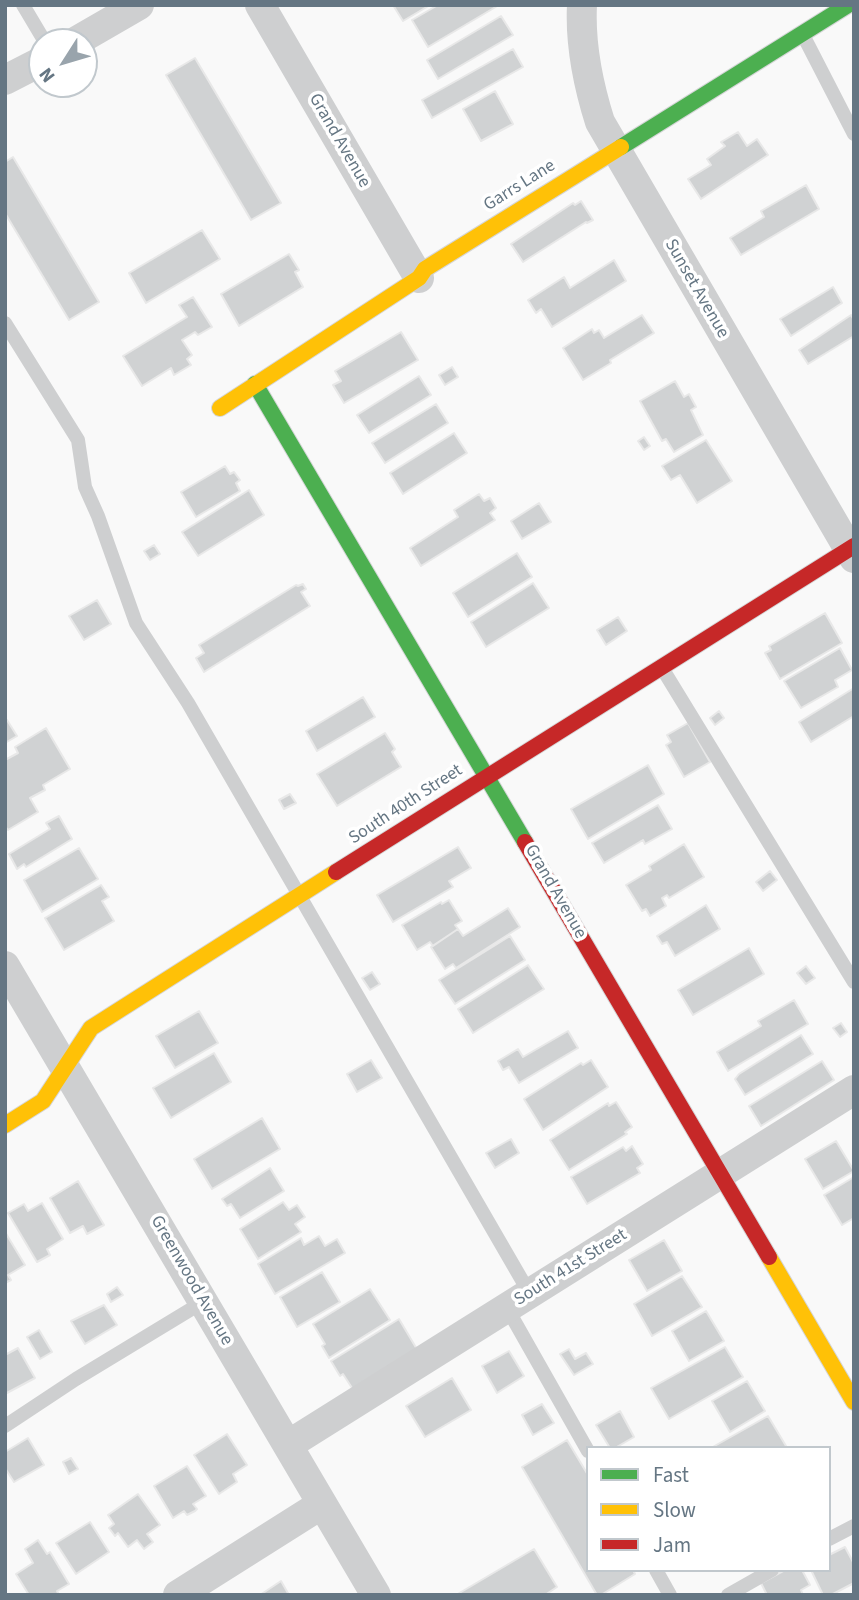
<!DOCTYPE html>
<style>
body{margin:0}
#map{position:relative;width:859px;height:1600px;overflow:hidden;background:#f9f9f9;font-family:"Source Sans 3",sans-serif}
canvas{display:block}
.frame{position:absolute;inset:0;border:7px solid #657683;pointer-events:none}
.legend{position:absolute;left:586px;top:1446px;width:245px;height:126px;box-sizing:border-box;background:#fff;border:2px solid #c1c8cd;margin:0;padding:9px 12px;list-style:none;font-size:21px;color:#657683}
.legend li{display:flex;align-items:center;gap:14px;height:35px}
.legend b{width:35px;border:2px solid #c1c8cd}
.north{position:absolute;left:28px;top:28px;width:70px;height:70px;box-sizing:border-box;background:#fff;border:2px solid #c1c8cd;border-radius:50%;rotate:233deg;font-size:19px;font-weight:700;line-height:28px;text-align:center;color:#657683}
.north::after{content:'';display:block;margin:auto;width:24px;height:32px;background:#99a4ac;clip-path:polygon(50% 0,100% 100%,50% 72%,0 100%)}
</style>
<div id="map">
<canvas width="859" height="1600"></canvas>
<div class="frame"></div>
<ul class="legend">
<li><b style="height:9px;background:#4caf50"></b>Fast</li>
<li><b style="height:9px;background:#ffc107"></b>Slow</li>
<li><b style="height:9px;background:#c62828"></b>Jam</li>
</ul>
<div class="north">N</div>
</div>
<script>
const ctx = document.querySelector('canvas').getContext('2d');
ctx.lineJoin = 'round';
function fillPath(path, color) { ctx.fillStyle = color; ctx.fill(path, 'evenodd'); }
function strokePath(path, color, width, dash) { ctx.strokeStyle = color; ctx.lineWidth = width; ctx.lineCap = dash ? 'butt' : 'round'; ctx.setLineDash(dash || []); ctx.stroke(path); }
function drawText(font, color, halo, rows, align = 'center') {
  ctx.font = font + ' "Source Sans 3",sans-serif'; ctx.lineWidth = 7; ctx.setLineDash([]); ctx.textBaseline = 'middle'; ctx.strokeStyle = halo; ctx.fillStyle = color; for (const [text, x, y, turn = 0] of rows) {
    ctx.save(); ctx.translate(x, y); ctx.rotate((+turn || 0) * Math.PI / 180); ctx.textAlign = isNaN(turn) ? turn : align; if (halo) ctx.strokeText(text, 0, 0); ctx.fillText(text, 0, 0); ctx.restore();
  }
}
const building = new Path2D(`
 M393,5H430L403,21Z
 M438,5H499L428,47L412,20Z
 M501,16L513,35L438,79L427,60Z
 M513,49L523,67L432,118L422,100Z
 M195,58L281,203L251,220L166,75Z
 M495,91L513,124L481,141L463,109Z
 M738,132L747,146L757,139L768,155L701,199L688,179L711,165L707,159L725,146L721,142Z
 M13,157L99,302L69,320L5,213V162Z
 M806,185L819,209L741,255L730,238L764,217L761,211Z
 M581,201L593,220L587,223L586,222L523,262L511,244L573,203L575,205Z
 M202,230L220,259L146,303L129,273Z
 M289,254L299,270L295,272L303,287L239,326L221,294Z
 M614,260L626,281L552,327L541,309L536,313L528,300L564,277L570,288Z
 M833,287L842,303L791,336L780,319Z
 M193,297L212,327L198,335L195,332L182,340L192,355L187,359L191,365L174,375L171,368L142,386L123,356L187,317L179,305Z
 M642,315L654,333L610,360L611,363L583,380L563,348L592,329L594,333L599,330L604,338Z
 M851,315L854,320V336L808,364L799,350Z
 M401,332L418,360L344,403L333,385L341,381L335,371Z
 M452,367L458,377L445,385L439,375Z
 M419,376L431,395L369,433L357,415Z
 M675,381L684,397L689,394L696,407L691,410L703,435L674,452L666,439L662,441L640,401Z
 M436,404L448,423L385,463L372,443Z
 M454,433L467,453L403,494L390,473Z
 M644,437L650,446L644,450L638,441Z
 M706,440L732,481L697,503L680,475L671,480L662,466Z
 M225,466L230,474L234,472L240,480L236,483L240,491L196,517L181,492Z
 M249,490L264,515L198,556L182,532Z
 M479,494L484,501L490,498L496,508L490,513L495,520L421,566L410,548L458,517L454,510Z
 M539,503L551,522L522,539L511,521Z
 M154,545L160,554L150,560L144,551Z
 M517,553L532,577L468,617L453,593Z
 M533,583L549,608L486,647L471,622Z
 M303,584L306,589L301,592L310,606L204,672L196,658L204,653L199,645L296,585L298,586Z
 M97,600L111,624L84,640L69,616Z
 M825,613L842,643L780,679L765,653L771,650L769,646Z
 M618,617L627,631L606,645L597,630Z
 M840,648L852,670L835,680L838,687L801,708L784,681Z
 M854,688V716L811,742L799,722Z
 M363,697L375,717L317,751L306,731Z
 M719,711L724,718L715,725L710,718Z
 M7,720L17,736L5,743V722Z
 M688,723L710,762L684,777L666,745L671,742L667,735Z
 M46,728L70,769L43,785L45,790L30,798L38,812L8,830L5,826V760L18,753L15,747Z
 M385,733L395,749L392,752L401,767L337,806L317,774Z
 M648,765L664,794L588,839L571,809Z
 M290,794L296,803L284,809L279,800Z
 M658,805L672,829L645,844L643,840L604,863L592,843Z
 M59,816L72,839L26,867L24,864L17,869L9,854L50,829L46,823Z
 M684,844L704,877L669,898L667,895L662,898L666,906L650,916L646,909L642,911L626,885L651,870L649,866Z
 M458,847L471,868L449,881L453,887L393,922L377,895Z
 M79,848L98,879L42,912L24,880Z
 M770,871L777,880L763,891L756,882Z
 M101,885L109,897L102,901L114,921L64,950L45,918Z
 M449,900L462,921L455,925L458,929L433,946L430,942L417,950L402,925L441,902L442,904Z
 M706,905L720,929L675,956L667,942L662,944L657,936Z
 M508,908L520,927L456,968L453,964L445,969L431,947L458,929L463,936Z
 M510,936L525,960L455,1004L439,980Z
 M749,948L764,974L693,1015L678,990Z
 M528,965L544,989L473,1033L458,1009Z
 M806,966L815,978L806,984L797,973Z
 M372,972L380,984L370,990L362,978Z
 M794,1000L808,1024L728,1071L717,1052L761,1026L758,1021Z
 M199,1011L218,1043L175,1068L156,1036Z
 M841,1023L847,1032L840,1037L833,1028Z
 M568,1031L578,1048L519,1083L509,1067L503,1070L498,1061L518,1049L523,1057Z
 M801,1035L813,1054L745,1095L735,1079L739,1074Z
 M214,1053L231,1082L171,1118L153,1088Z
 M371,1060L382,1078L357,1092L347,1074Z
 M591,1060L608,1087L543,1130L524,1099L581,1063L583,1065Z
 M822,1061L834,1080L761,1126L749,1106Z
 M616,1102L632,1127L625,1132L627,1134L569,1170L550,1140L608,1103L609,1106Z
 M262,1118L280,1149L212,1189L194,1159Z
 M511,1139L519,1153L495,1168L486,1153Z
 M836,1141L854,1171L823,1189L805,1159Z
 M632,1146L643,1164L637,1168L640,1173L587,1204L571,1177L623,1147L626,1151Z
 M270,1168L284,1191L240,1218L231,1204L227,1206L222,1199Z
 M854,1177V1218L842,1225L824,1195Z
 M78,1181L104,1225L87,1234L83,1226L70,1233L50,1198Z
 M283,1202L289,1210L297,1205L305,1217L295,1224L301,1232L258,1259L240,1229Z
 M42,1203L63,1239L47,1249L50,1255L37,1262L8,1213L24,1204L28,1211Z
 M5,1232L25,1265L8,1275L11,1280L5,1283Z
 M319,1236L325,1246L337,1239L345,1253L275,1294L258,1264L301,1238L304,1245Z
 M664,1240L682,1271L647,1291L629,1260Z
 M322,1272L340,1302L297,1327L280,1297Z
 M682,1276L702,1307L652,1336L634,1304Z
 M117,1287L123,1295L111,1302L107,1294Z
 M370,1289L390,1320L329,1358L322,1346L325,1344L313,1324Z
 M104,1305L117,1325L85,1344L71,1321Z
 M706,1311L724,1341L689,1361L672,1331Z
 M399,1319L418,1351L354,1391L343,1374L340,1376L331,1361Z
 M39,1330L52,1352L40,1359L27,1337Z
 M725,1347L743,1377L669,1419L651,1388Z
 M18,1348L35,1378L5,1394V1355Z
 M569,1349L575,1359L586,1353L593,1364L574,1375L560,1354Z
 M509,1351L524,1376L497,1393L482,1366Z
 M452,1378L471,1410L425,1437L406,1406Z
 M747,1381L765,1411L730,1432L712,1401Z
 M542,1404L554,1423L533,1435L522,1415Z
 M620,1411L634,1437L615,1448H610L596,1425Z
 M768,1416L786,1446L784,1448H711Z
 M227,1434L247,1465L233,1474L237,1482L219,1494L194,1455Z
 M28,1438L44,1465L14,1482L5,1468V1452Z
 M567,1440L588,1475V1570H633L635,1574L601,1595H597L522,1467Z
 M71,1458L78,1469L69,1474L63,1462Z
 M187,1466L206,1496L193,1504L197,1509L195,1511L187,1515L184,1511L173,1518L154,1486Z
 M138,1494L160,1525L147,1534L153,1542L144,1549L137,1540L128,1547L118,1533L115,1536L109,1528L114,1524L108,1515Z
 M90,1522L109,1552L76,1574L56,1543Z
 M38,1540L47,1554L50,1552L69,1584L57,1591L59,1595H29L16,1574L33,1563L25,1549Z
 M845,1547L854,1564V1583L831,1595H823L811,1570H829V1555Z
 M534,1549L557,1587L545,1595H456Z
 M785,1570H802L810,1585L801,1590L803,1595H767L761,1583Z
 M281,1581L289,1595H260Z`);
fillPath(building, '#d0d2d3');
strokePath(building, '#e8e8e8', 2);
const fast = new Path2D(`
 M621,147L848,5
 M255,384L525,842`);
const slow = new Path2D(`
 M220,408L419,278L425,269L621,147
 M5,1125L43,1101L91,1028L336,872
 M769,1257L854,1402`);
const jam = new Path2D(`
 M525,842L769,1257
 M336,872L854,546`);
strokePath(fast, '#d5d6d7', 18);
strokePath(slow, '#d5d6d7', 18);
strokePath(jam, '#d5d6d7', 18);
strokePath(new Path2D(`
 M23,5L45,42
 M803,35L854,134
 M5,323L78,440L85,487L98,516L136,623L188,703L530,1294
 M662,668L854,982
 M507,1308L588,1451
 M5,1426L76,1379L203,1302
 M829,1539L854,1526
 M656,1570L670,1595
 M728,1595L772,1570`), '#cecfd0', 14);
strokePath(new Path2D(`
 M260,5L419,278
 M582,5C580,44 588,84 600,122L854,558
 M75,42L139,5
 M5,80L42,61
 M5,966L376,1595
 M288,1445L854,1090
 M178,1595L322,1504`), '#cecfd0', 30);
strokePath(fast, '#4caf50', 16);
strokePath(slow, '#ffc107', 16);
strokePath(jam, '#c62828', 16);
drawText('18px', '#657683', '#fff', [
 ["Grand Avenue",339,141,60],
 ["Garrs Lane",520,186,-32],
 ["Sunset Avenue",696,289,60],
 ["South 40th Street",406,805,-33],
 ["Grand Avenue",555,892,60],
 ["South 41st Street",571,1268,-32],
 ["Greenwood Avenue",191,1281,60]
]);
</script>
